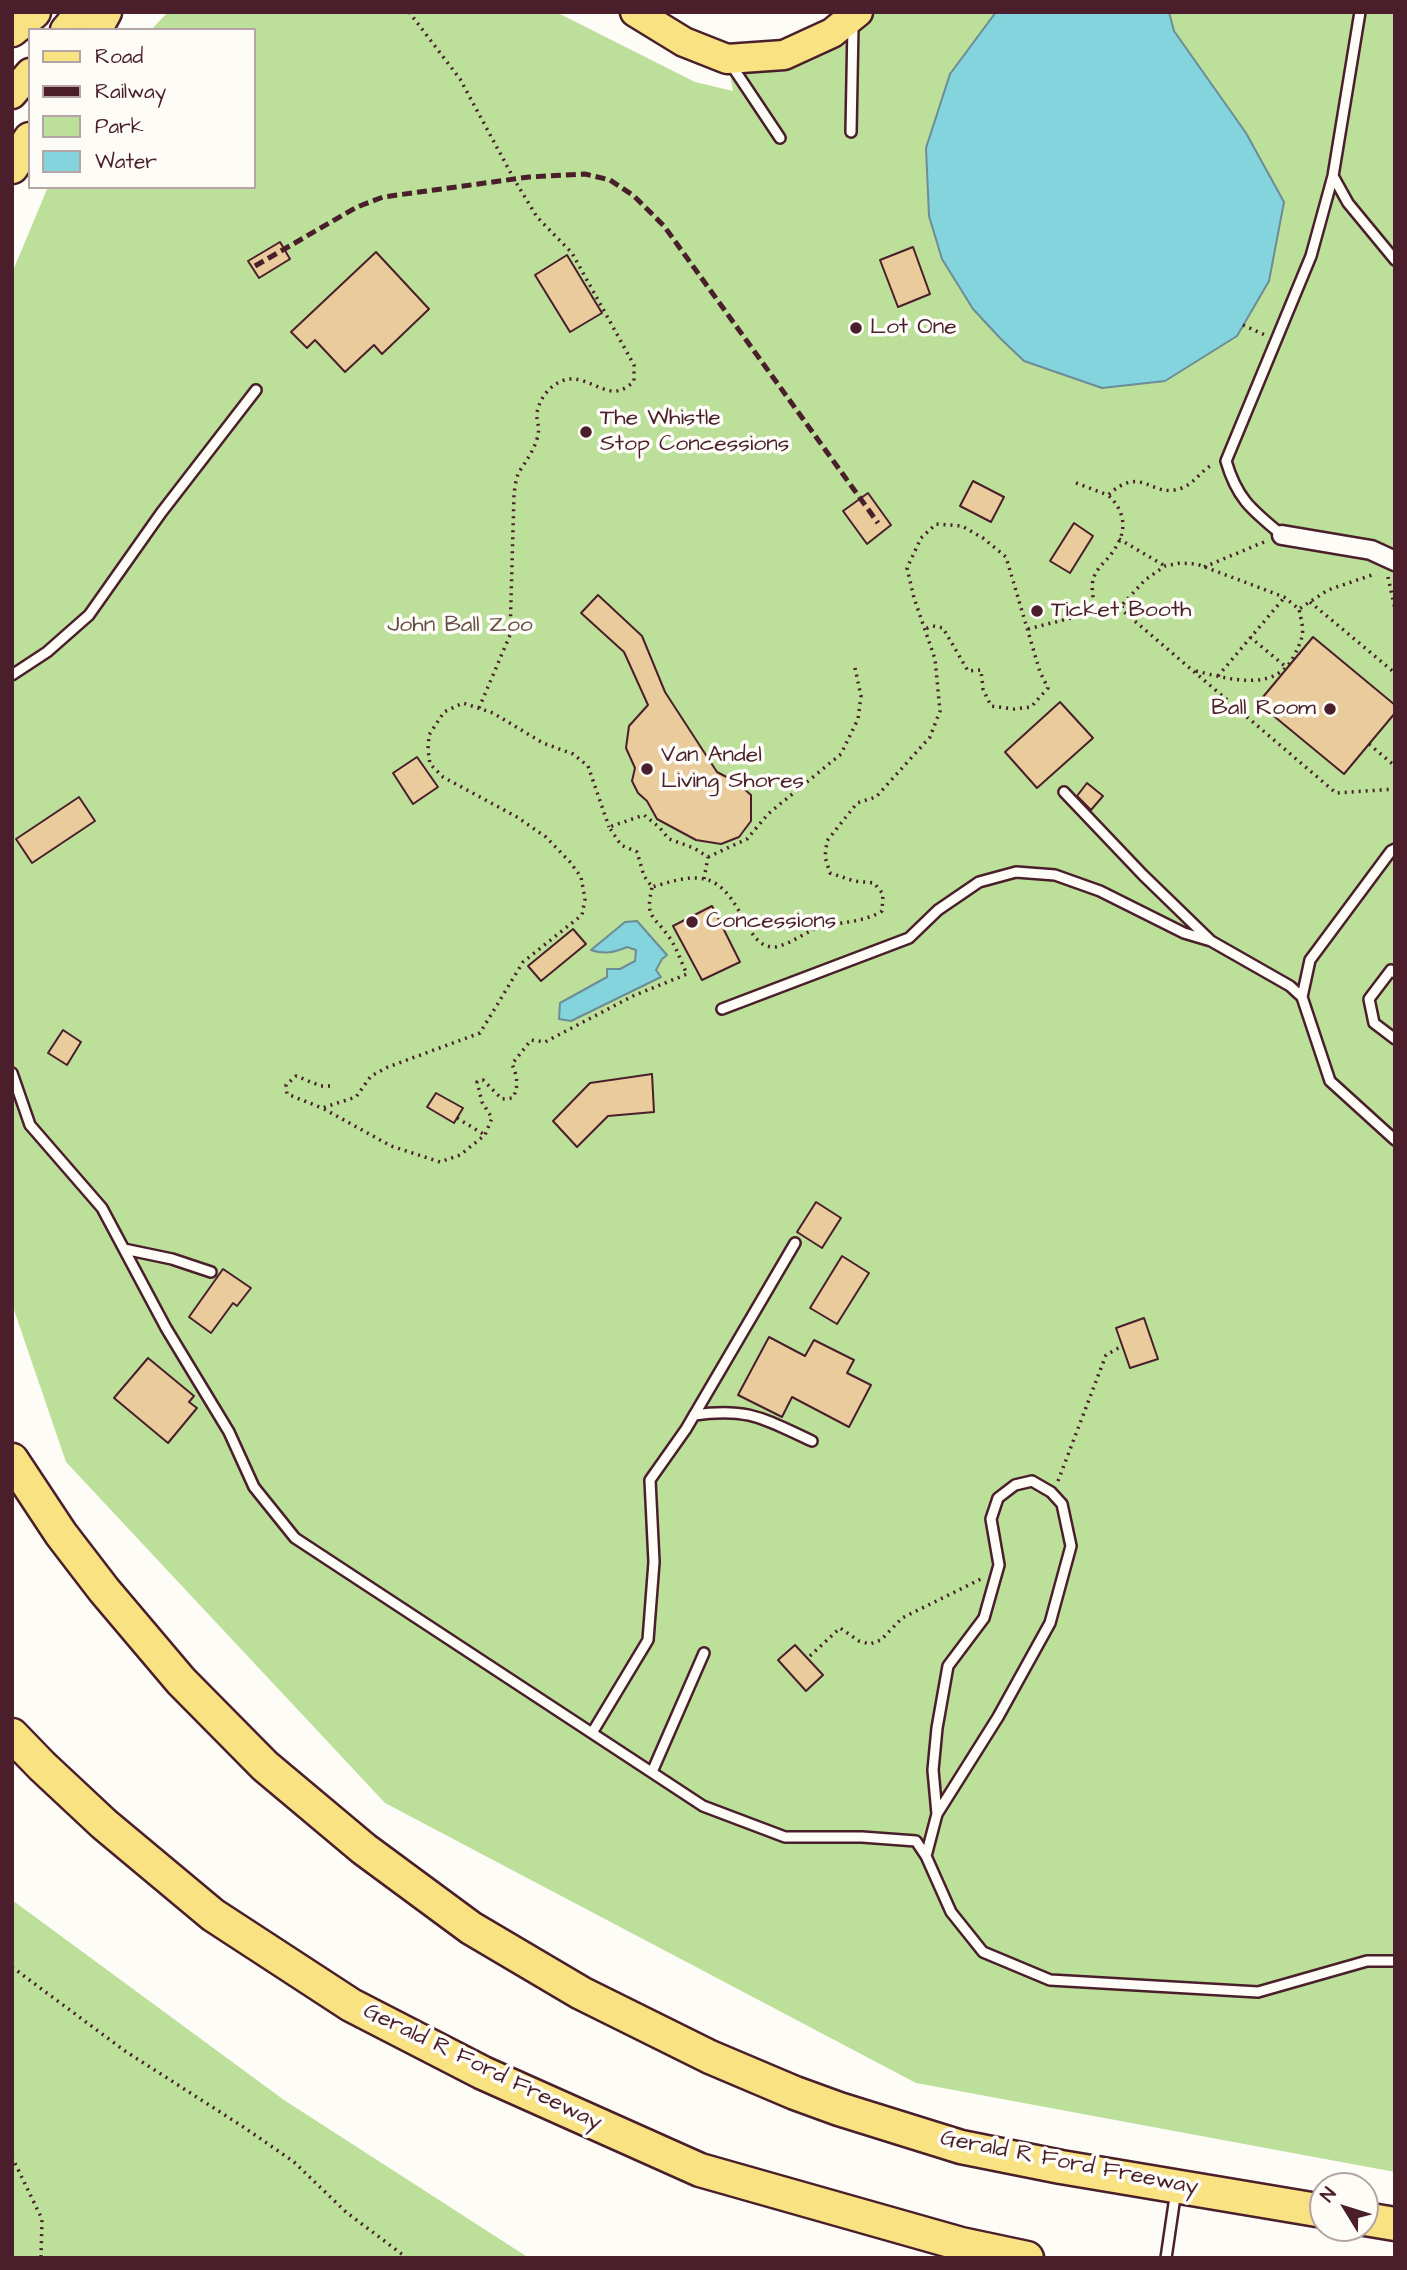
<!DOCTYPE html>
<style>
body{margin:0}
#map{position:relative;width:1407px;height:2270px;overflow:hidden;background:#fdfcf7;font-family:"Architects Daughter",sans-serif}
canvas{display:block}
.frame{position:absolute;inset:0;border:14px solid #4a1f2b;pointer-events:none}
.legend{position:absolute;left:28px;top:28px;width:228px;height:161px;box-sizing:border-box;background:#fdfcf7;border:2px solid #b5a4a5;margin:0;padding:9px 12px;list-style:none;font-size:21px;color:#4a1f2b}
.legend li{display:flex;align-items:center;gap:14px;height:35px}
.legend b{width:35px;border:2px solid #b5a4a5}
.north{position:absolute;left:1309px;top:2172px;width:70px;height:70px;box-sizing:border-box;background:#fdfcf7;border:2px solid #b5a4a5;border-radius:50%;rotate:308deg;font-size:19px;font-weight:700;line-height:28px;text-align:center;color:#4a1f2b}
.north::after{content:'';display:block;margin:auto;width:24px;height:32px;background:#4a1f2b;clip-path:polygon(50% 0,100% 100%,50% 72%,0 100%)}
</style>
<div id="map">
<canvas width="1407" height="2270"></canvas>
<div class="frame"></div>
<ul class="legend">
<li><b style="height:9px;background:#f8e281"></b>Road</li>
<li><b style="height:9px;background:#4a1f2b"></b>Railway</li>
<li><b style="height:19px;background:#bcdf99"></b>Park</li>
<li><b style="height:19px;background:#83d4dd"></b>Water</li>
</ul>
<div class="north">N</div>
</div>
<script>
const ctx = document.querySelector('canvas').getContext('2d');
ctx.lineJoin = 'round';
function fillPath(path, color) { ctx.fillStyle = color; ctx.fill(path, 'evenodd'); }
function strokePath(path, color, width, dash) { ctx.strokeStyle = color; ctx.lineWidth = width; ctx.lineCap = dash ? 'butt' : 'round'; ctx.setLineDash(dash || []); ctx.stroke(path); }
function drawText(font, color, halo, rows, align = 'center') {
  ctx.font = font + ' "Architects Daughter",sans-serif'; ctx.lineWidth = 7; ctx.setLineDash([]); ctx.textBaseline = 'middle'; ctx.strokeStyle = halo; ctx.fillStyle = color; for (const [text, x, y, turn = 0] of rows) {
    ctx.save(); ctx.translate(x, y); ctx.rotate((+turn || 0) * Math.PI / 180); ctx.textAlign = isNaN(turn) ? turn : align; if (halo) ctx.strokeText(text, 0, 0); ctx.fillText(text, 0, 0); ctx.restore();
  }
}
fillPath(new Path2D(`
 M168,12H556L695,82L733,91L727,59L784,55L858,12H1395V2172L916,2083L385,1803L66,1462L12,1304V273L48,187H254V30H151Z
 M12,1900L284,2100L529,2258H12Z`), '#bcdf99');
const water = new Path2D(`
 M996,12H1169L1174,31L1246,133L1284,202L1269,281L1237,336L1165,381L1102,388L1024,361L1000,338L973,309L942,259L929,216L926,148L950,74Z
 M637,921L667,955L662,959L656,970L661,977L571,1021L559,1019L560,1003L607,977V969H620L635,961L636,950L627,947C615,952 604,955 591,950L625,922Z`);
fillPath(water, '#83d4dd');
strokePath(water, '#6c8c96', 2);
const building = new Path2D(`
 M280,242L290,259L259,278L248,261Z
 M913,247L930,294L898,307L880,260Z
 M376,252L429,309L382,354L374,345L345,372L315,340L307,348L291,332Z
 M567,255L602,313L570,332L535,275Z
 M973,481L1004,497L991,522L960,506Z
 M868,493L891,525L867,544L843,511Z
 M1074,523L1093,536L1070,573L1050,561Z
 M598,595L642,636L665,692L717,772L736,782L751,795V821L739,837L721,844L696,840L657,819L647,801L638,793L632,781L635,768L626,748L629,726L648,705L624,652L581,613Z
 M1313,637L1395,705V713L1344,774L1258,703Z
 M1060,702L1093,738L1037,788L1005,752Z
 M417,757L438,787L413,804L393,773Z
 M1087,783L1103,796L1091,810L1077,796Z
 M79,797L95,821L32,863L16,839Z
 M712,906L740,962L702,980L673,926Z
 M573,929L586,944L541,981L528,966Z
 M63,1030L81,1042L67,1065L48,1053Z
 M652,1074L654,1112L608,1116L577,1147L553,1121L590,1083Z
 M436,1093L463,1108L454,1123L427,1107Z
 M816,1202L841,1218L822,1248L797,1232Z
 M842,1256L869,1273L837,1324L810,1308Z
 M223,1269L251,1288L237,1306L233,1303L211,1333L189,1317Z
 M1144,1318L1158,1359L1130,1368L1116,1328Z
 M769,1337L805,1356L814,1340L854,1360L847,1373L871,1385L849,1427L792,1397L782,1417L738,1395Z
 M148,1358L194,1396L189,1402L197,1408L168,1443L114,1398Z
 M795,1645L823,1675L806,1691L778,1660Z`);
fillPath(building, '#e9cb9c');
strokePath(building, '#4a1f2b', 2);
const lane = new Path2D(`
 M730,63L780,138
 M851,132L853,25
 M1333,176L1348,203L1395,260
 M1282,535C1252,510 1237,499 1226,461L1311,256L1333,176L1360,12
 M12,675L47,652L89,615L161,513L256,390
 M1064,792L1143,875L1211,941L1290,986L1302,997
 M1395,849L1391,851L1310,960L1302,997L1330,1081L1395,1140
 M1395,973L1391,970L1369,999L1374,1023L1395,1039
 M722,1009L909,938L938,910L979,882L1016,872L1055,875L1100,891L1184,933L1211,941
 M12,1073L30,1125L102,1208L166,1328L229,1432L254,1487L295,1538L703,1806L785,1837H862L916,1841L926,1856
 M124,1249L172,1259L211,1272
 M694,1415C748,1407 764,1419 812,1441
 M592,1733L648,1640L654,1562L650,1480L686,1429L795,1243
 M652,1772L704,1653
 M937,1814L933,1770L937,1728L948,1666L984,1618L999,1565L991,1519L998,1498L1015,1485L1032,1481L1051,1492L1062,1504L1071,1546L1050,1623L998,1717L937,1814L926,1856L951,1912L983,1952L1050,1980L1258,1992L1367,1961H1395
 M1166,2258L1176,2190`);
const street = new Path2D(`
 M1282,535L1371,550L1395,561`);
const primary = new Path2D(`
 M635,12L684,42L727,59L784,55L832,33L858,12
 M65,30L80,12
 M12,94L30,73`);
const highway = new Path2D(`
 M12,30L34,12
 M95,30L105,12
 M12,167L30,139
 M12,1460L61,1534L104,1590L181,1681L265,1766L364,1849L471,1928L581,1993L710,2057L795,2093L839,2109L961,2147L1061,2167L1323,2211
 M12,1735L42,1766L104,1824L213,1915L351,2005L483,2073L700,2170L961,2244L1027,2258
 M1365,2219L1395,2224`);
strokePath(lane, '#4a1f2b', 14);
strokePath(street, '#4a1f2b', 23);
strokePath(primary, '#4a1f2b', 33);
strokePath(highway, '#4a1f2b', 37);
strokePath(new Path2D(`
 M409,12L460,79L514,179L537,217L572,253L634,365V381C614,401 602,386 580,380C560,374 540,393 537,413C536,422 541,427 537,439C533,452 526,461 519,472C516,478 515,487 514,494L510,635L479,708
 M1243,325L1265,335
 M1076,483L1108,495C1144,463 1150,500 1182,488C1195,483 1202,469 1214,464
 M1119,539L1165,566
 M1204,567L1264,542
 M1388,577L1395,609
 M1310,602L1395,673
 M1123,604L1145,580L1165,566L1180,563L1197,564L1284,597L1299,609L1328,590L1375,574
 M1095,611C1094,601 1090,586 1094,577C1098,566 1108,560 1114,550C1128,530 1125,511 1108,495
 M1028,629L1122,605L1123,611L1336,793L1395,789
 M1250,637L1286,667
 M1196,671C1229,679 1275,693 1294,656C1305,633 1304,633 1299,609
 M1218,676L1284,598
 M1369,744L1395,766
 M708,857L747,839L768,814L841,754L858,719L861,696L855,668
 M704,879L708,857L694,848L669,839L659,827L644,815L609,827L621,845L637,852L644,876L652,887C667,883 688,875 705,879C743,889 744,949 775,947C789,945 802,934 815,929C838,921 861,924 882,911L883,894L874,883L854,881L830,873L825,857L827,841L857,803L876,797L930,737L940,711L935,659L914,598L907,568L921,538L936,524L962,526L983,538L1006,557L1040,672L1048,688L1031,707L1014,709L991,706L983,689L981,670L968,671L943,628L933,626L925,629
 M330,1086H321L296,1076L286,1085L287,1094L322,1108L356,1097L371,1076L388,1067L480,1033L523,962L582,915L585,899L581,877L570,862L546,837L517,817L443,777L430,764L428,750L429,735L444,712L463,703L493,713L543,743L573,754L588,766L609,827
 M324,1109L391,1146L440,1162L460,1155L485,1135L492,1118L482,1102L477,1082L483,1080L502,1099L513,1098C519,1085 517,1076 512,1064L531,1040L545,1042L633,996L687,974C681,962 677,948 669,937C653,914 645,919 652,887
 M457,1118L485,1135
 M1058,1481L1106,1355L1122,1346
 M810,1656L840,1628L859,1641L870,1644L881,1640L902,1618L981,1579
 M12,1967L125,2051L245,2128L294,2162L346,2212L407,2258
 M12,2157L42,2219L41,2258`), '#4a1f2b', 3.5, [2, 5]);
strokePath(lane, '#fdfcf7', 9);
strokePath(street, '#fdfcf7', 18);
strokePath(primary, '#f8e281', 28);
strokePath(highway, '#f8e281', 32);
strokePath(new Path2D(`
 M255,266L357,207L383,197L529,177L585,174L610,180L634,196L664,226L878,523`), '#4a1f2b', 5, [10, 5]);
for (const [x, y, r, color] of [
 [856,328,7,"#4a1f2b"],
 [586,432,7,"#4a1f2b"],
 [1037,611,7,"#4a1f2b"],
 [1330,709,7,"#4a1f2b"],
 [647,769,7,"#4a1f2b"],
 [692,922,7,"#4a1f2b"]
]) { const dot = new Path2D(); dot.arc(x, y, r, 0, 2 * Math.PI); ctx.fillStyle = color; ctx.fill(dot); strokePath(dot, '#fdfcf7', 2.5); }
drawText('23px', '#4a1f2b', '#fdfcf7', [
 ["Lot One",870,328],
 ["The Whistle",600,419],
 ["Stop Concessions",600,445],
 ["Ticket Booth",1051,611],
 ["Ball Room",1316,709,"right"],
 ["Van Andel",661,756],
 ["Living Shores",661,782],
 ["Concessions",706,922]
], 'left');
drawText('23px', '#664f46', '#fdfcf7', [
 ["John Ball Zoo",460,626]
]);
drawText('23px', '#4a1f2b', '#fdfcf7', [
 ["Gerald R Ford Freeway",482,2068,26],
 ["Gerald R Ford Freeway",1069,2164,11]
]);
</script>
